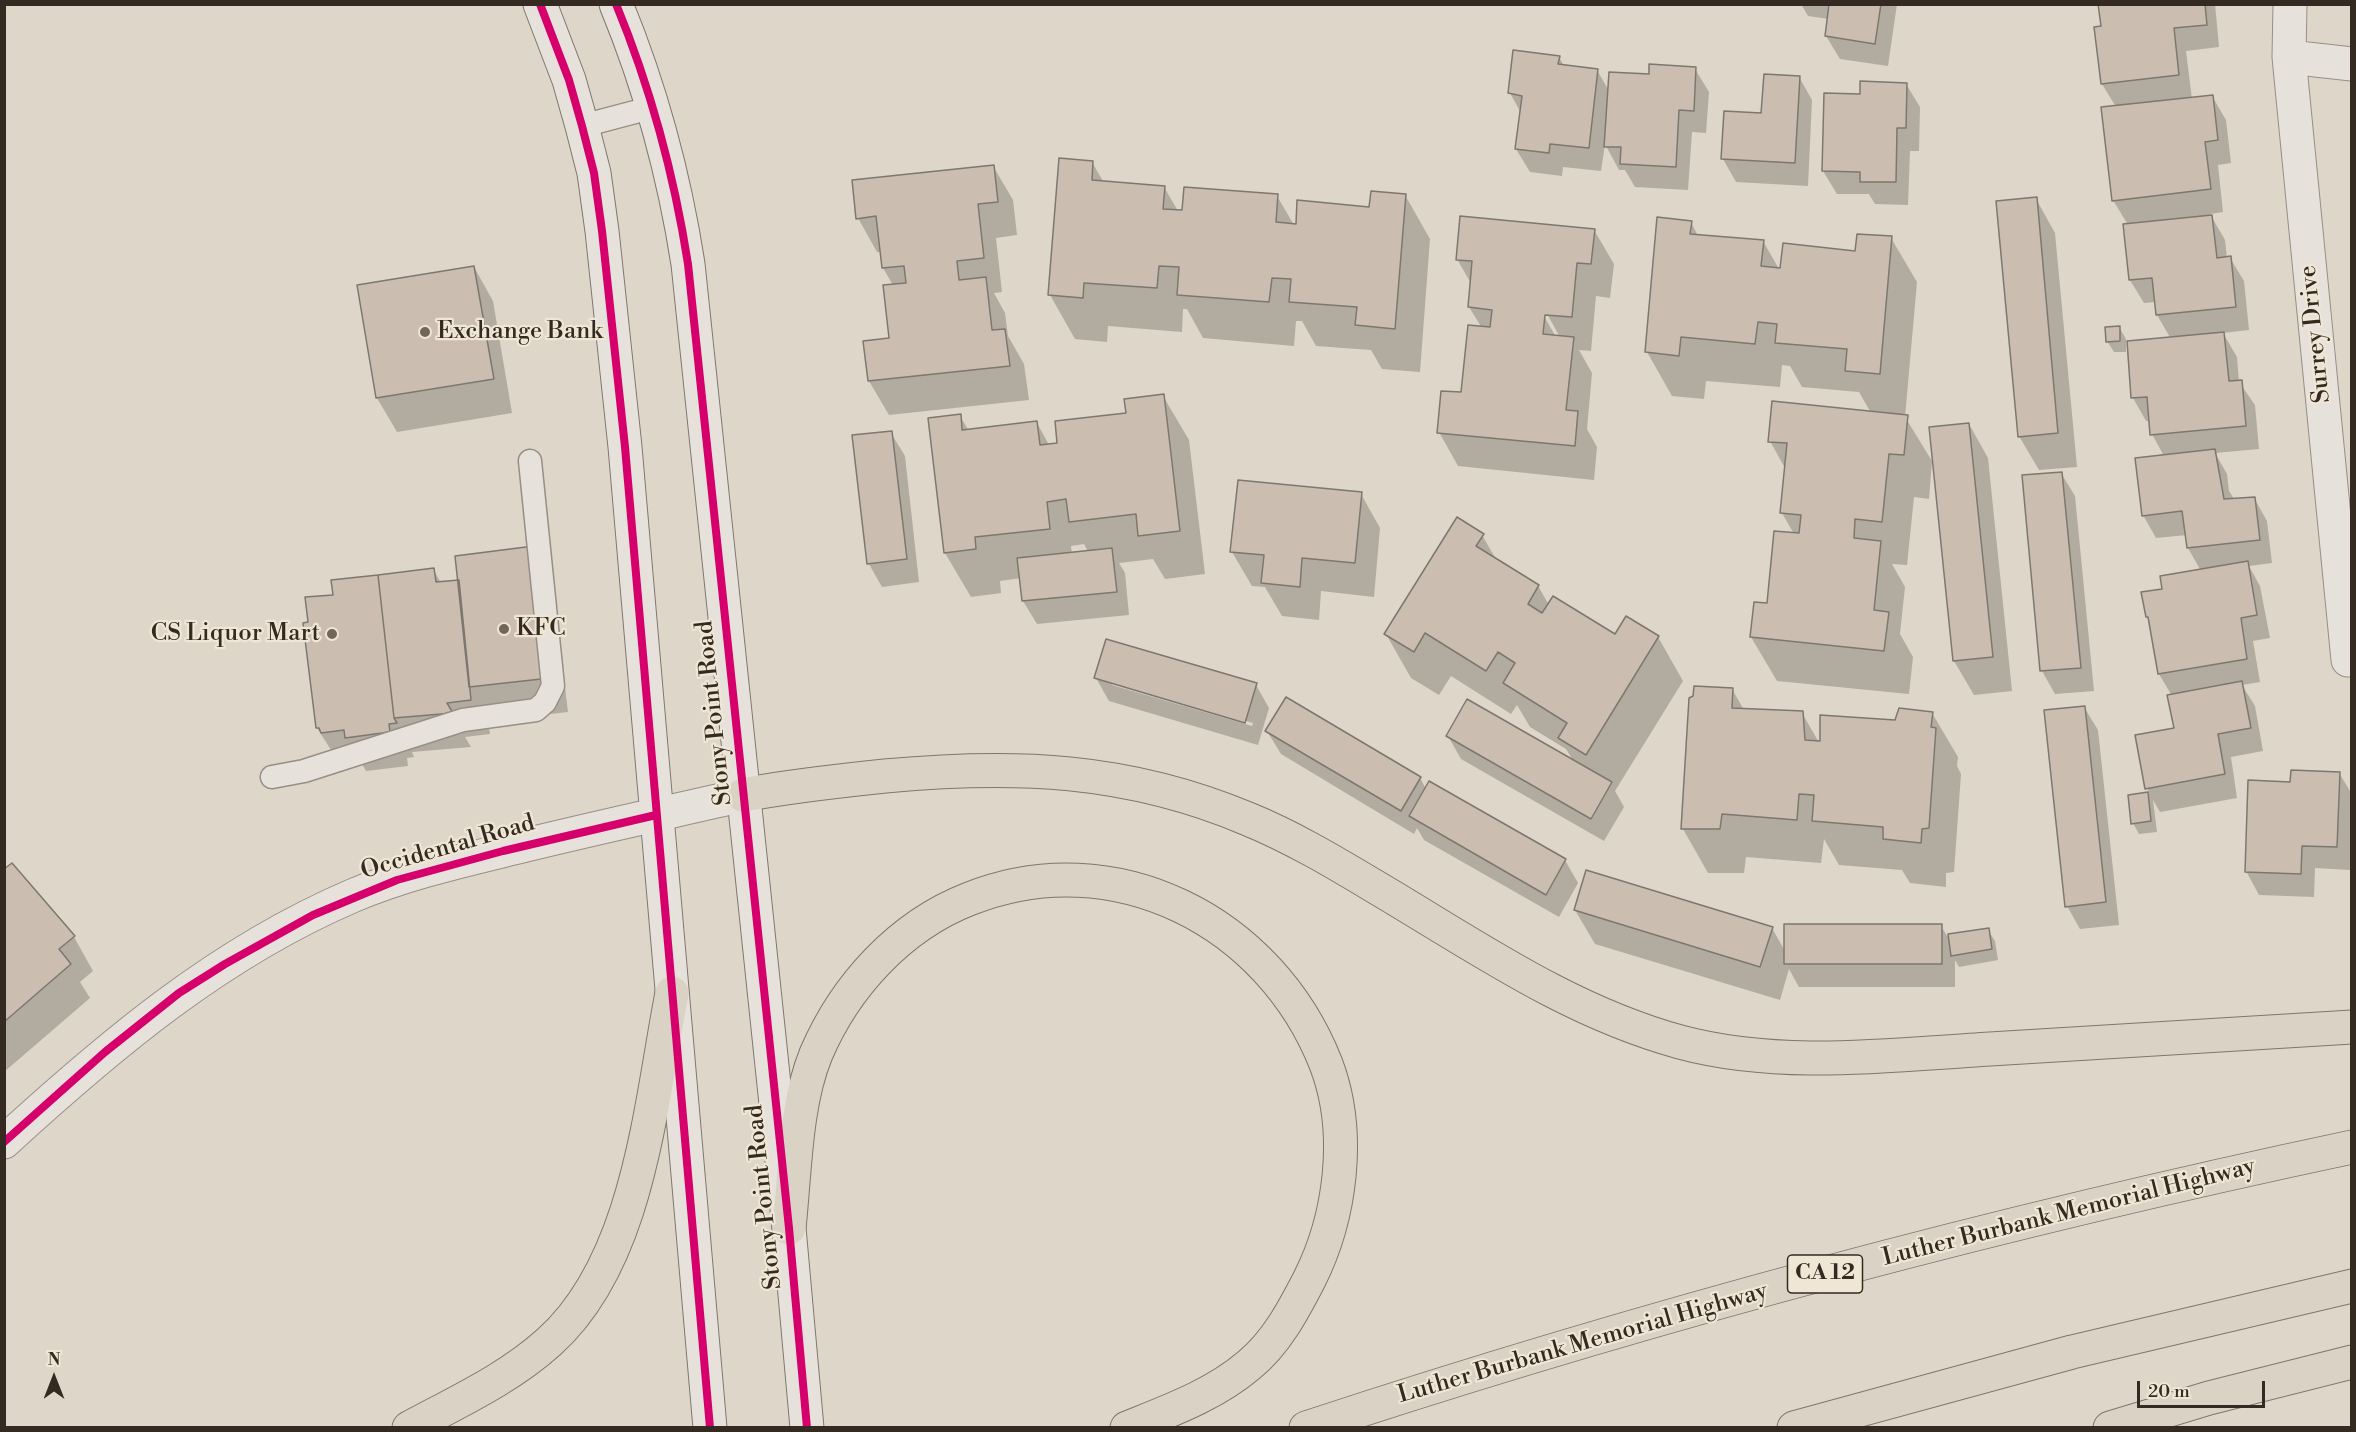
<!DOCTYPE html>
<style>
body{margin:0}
#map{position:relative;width:2356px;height:1432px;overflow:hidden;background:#ded6c8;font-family:"Libre Bodoni",serif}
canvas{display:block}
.frame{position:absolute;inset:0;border:6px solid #342a21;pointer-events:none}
.north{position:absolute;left:24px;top:1348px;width:60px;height:60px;-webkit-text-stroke:4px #f0e6d5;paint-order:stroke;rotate:0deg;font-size:16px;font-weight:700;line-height:24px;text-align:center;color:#342a21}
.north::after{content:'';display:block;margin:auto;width:21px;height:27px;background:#342a21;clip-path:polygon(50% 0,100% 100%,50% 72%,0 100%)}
.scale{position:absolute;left:2137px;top:1381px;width:128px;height:27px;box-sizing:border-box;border:3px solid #342a21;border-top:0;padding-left:8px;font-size:18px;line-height:21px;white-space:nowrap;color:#342a21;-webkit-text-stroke:4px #f0e6d5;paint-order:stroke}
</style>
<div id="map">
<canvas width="2356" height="1432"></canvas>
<div class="frame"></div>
<div class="north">N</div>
<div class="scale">20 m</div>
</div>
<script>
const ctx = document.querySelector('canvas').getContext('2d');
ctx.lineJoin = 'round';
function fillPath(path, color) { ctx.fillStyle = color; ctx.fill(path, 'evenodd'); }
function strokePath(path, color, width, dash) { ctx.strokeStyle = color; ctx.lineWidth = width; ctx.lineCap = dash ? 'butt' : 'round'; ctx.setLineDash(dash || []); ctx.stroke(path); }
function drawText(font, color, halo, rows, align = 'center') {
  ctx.font = font + ' "Libre Bodoni",serif'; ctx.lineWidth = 4.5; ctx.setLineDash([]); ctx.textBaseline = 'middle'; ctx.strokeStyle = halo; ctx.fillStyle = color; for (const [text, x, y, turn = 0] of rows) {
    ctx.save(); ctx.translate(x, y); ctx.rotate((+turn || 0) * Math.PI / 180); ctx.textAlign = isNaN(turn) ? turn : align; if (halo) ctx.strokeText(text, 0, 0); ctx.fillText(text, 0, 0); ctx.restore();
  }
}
fillPath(new Path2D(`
 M1801,4H1897L1888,66L1840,59L1826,36L1829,19L1808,16Z
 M2100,4H2215L2219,47L2186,51L2192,99L2212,96L2226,120L2231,163L2218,165L2223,212L2210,214L2225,240L2227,258H2230L2244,281L2249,330L2223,333L2237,357L2239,382L2255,405L2259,449L2215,453L2227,474L2229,491L2234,499L2254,498L2267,521L2272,563L2249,566L2260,586L2270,638L2253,641L2260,682L2242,685L2255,706L2263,751L2231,757L2237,798L2160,812L2153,800L2157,832L2139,834L2133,823L2129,796L2149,794L2137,736L2175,729L2172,696L2159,674L2151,623L2147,616L2164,590L2201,571L2188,548L2187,535L2156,538L2143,515L2164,456L2152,434L2151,421H2146L2133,398L2128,342L2171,339L2157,315L2156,302L2144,303L2130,280L2124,226L2128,225L2113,200L2116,107L2102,84Z
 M1559,57L1564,66L1597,70L1609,91L1650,76L1695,69L1709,92L1706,133L1692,132L1688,190L1635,187L1625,170H1619L1605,144L1601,171L1563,167L1562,176L1530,172L1516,149L1521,113L1510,93Z
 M1799,77L1812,100L1808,186L1736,182L1723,159Z
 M1906,84L1920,107L1919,151H1910L1908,205L1875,204L1869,194H1837L1823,171L1861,96Z
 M1092,162L1104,183L1164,187L1178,211L1277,196L1294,225L1371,208L1405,195L1430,239L1420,372L1382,369L1371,350L1316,346L1302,321H1296L1294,346L1203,338L1187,309H1183L1182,332L1108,326L1107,342L1075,339L1050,295Z
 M993,166L1013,200L1017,235L996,238L1002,292L994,293L1005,313L1008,336L1024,364L1029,400L889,415L869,381L865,342L891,339L893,285L883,268L881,252H877L858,218Z
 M2036,199L2055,233L2077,467L2039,470L2019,436Z
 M1691,222L1698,236L1763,241L1779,269L1857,252L1891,238L1917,282L1905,417L1932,461L1929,499L1914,497L1907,565L1892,564L1905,587L1900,634L1913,657L1909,694L1777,681L1751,637L1768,605L1794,534L1782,513L1786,470L1770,441L1871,413L1859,392L1802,387L1790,366L1782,365L1780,387L1706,381L1704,399L1672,396L1647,352Z
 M1594,230L1614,264L1610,298L1596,296L1591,351L1579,350L1592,373L1587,429L1597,447L1594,480L1458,466L1439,432L1463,394L1482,328L1469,307L1472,285L1457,259ZM1543,307L1560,337H1556L1540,309Z
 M474,267L493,301L512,413L397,432L377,398L359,287Z
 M2119,327L2126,339V352H2114L2107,341Z
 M1163,396L1189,440L1205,574L1165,579L1153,559L1119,563L1125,573L1129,615L1037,624L1023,601L1021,578L1000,581L1001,593L971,597L945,553L929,419L960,416L969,431L1037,423L1049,445L1059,444ZM1084,544L1088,552L1072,554L1071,546Z
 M1969,424L1988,458L2012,691L1974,695L1954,661L1931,428Z
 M891,433L905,456L919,582L882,587L869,564Z
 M2061,473L2075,496L2094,691L2055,694L2042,671L2024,477Z
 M1361,494L1380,528L1374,597L1321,591L1319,620L1282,616L1265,587L1252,586L1232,552Z
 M1482,535L1497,561L1538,586L1549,605L1615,636L1658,637L1683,681L1615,791L1624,807L1604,841L1461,759L1448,736L1574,762L1566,749L1530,727L1517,705L1511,714L1451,676L1439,695L1411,678L1386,634Z
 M433,569L441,583L552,582L568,712L488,721L490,734L465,737L471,747L412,752L414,757L407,758L408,766L366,771L362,764L342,767L317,728L310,624L334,596Z
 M1096,678L1256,685L1269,708L1258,745L1109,701ZM1112,682L1253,723L1252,726L1112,685Z
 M1732,689L1744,710L1802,713L1821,746L1896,721L1932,713L1958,757L1957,766L1961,774L1954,872L1946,873V887L1910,883L1902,870L1839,865L1824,839L1821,863L1746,857L1744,873H1708L1683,829L1691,697Z
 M2084,707L2098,730L2119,925L2080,929L2067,906Z
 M1267,731L1420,778L1426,789L1565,860L1578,883L1559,917L1424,840L1417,828L1414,834L1281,754Z
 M2339,773L2352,794L2350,870L2315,868L2314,897L2259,895L2246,871L2292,783Z
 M4,871L74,937L93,971L80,982L90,998L4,1072Z
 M1575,910L1772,928L1786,953L1941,926L1947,936L1988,930L1995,941L1998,960L1959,967L1955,960V987H1799L1789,969L1780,1000L1595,944Z`), '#0003');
const building = new Path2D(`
 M1829,4H1881L1875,44L1825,36Z
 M2098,4H2205L2207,25L2174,28L2179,75L2101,84L2094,27L2101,26Z
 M1513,50L1560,56L1558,64L1598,69L1589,148L1550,144L1549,153L1515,149L1522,96L1508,93Z
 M1649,64L1696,67L1694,111L1679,110L1676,167L1620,164L1621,147H1604L1609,72L1649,74Z
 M1764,74L1800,76L1795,163L1721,159L1724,111L1761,113Z
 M1860,81L1907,83L1906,128H1897L1896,182H1860V172L1822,171L1824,93L1860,94Z
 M2213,95L2218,140L2205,142L2211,189L2112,201L2101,107Z
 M1059,158L1093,161L1092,180L1165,186L1163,209L1182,210L1184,187L1278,194L1276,222L1296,224L1297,200L1369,207L1371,191L1406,194L1395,329L1355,325L1357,307L1289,302L1291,279L1272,278L1269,302L1177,295L1179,267L1159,266L1157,288L1084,283L1083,298L1048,295Z
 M994,165L998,202L978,204L984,258L957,261L959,280L986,277L992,330L1005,329L1010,366L868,381L863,341L889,338L883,285L906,283L904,266L882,268L876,216L856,219L852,180Z
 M2037,197L2058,433L2018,437L1996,201Z
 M2212,215L2217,258L2231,256L2236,307L2156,315L2152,278L2129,280L2123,224Z
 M1460,216L1595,229L1591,264L1577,263L1572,317L1545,315L1543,334L1574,337L1566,410L1578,411L1575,446L1437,433L1441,391L1461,392L1468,325L1490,327L1492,310L1468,307L1472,261L1456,260Z
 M1657,217L1692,221L1690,234L1764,240L1761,266L1780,268L1783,243L1855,251L1857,234L1892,236L1880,374L1845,371L1847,349L1775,343L1777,324L1758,322L1755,344L1681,337L1679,356L1645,352Z
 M474,266L494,379L376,398L357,285Z
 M2120,326V341L2106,342L2105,327Z
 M2224,332L2229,381L2242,380L2246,426L2150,435L2147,397L2131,398L2127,341Z
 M1164,394L1180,531L1138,536L1136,514L1069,522L1066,499L1047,502L1050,529L975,537L976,549L944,553L928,418L961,414L962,430L1037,421L1040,445L1057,443L1055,421L1126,413L1124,399Z
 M1772,401L1908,415L1904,455L1889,454L1882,522L1855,519L1854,538L1881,541L1874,610L1889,612L1884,651L1750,637L1754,602L1767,603L1774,531L1799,533L1801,515L1780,513L1787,443L1768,442Z
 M1969,423L1993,657L1953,661L1929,427Z
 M892,431L907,559L867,564L852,435Z
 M2215,449L2224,499L2255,497L2260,540L2187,548L2182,511L2142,516L2135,458Z
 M2062,472L2081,668L2040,671L2022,475Z
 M1238,480L1362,492L1355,563L1302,558L1300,587L1261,583L1264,555L1230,552Z
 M1457,517L1484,534L1476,546L1539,585L1528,604L1542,613L1553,596L1615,634L1626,616L1659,636L1586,755L1558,738L1567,723L1503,683L1515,663L1498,652L1486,671L1425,633L1414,652L1384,634Z
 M534,546L550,678L469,687L455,556Z
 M1112,548L1117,592L1022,601L1017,558Z
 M2248,561L2257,615L2241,618L2247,659L2158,674L2148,617H2146L2141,592L2162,589L2160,576Z
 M434,568L436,582L459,580L471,700L447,703L453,713L394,718L378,575Z
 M378,575L394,718L397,723L389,724L390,732L345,738L344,730L321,733L319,728H316L303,623L308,622L305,597L333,595L331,580Z
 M1106,639L1257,683L1245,723L1094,678Z
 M2242,681L2251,728L2218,734L2225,774L2145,789L2135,735L2174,728L2167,695Z
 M1694,686L1733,688L1732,708L1803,711L1805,740L1820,741V715L1895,720L1899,708L1933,712L1931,727L1936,728L1929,828L1922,829L1921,843L1883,839V827L1812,821L1814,795L1799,794L1797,820L1722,814L1720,829H1681L1689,698L1693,696Z
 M1286,697L1421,777L1401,811L1265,731Z
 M1467,699L1612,782L1591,819L1446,736Z
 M2085,706L2106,902L2065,907L2044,710Z
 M2291,770L2340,772L2337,847L2302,846L2301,874L2245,872L2248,780L2290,782Z
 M1429,781L1566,859L1546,895L1409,816Z
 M2148,792L2151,821L2131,824L2128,795Z
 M12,863L75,936L59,949L71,964L4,1022V869Z
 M1586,870L1773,927L1760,967L1574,910Z
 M1784,924H1942V964H1784Z
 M1989,928L1992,949L1951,956L1948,934Z`);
fillPath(building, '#cbbeb1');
strokePath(building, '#7d776f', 1.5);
const lane = new Path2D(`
 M582,126L654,107
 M272,777L304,771L463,720L536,710L545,702L553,686L530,461`);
const street = new Path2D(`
 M2290,4L2289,57L2348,660H2352
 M2289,57L2352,64
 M4,1142C110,1045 219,953 352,896C406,873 465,860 522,846C595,828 669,812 743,795`);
const secondary = new Path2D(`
 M540,4L569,80L582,126L594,173L602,231L625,447L710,1428
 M616,4C651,89 674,174 688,264L789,1228L807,1428`);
const highway = new Path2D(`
 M743,795C790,786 837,781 885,776C1014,764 1127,768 1248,819C1292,837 1334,862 1374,886C1474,945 1567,1011 1680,1042C1780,1069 1889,1055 1990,1049C2111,1042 2231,1034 2352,1027
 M789,1228C795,1173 795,1105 816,1054C845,986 900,926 969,899C1114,841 1270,921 1326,1064C1352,1132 1341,1217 1309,1280C1293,1311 1276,1343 1249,1365C1214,1395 1169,1411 1127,1428
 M409,1428C457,1402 508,1379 549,1342C639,1261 650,1106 672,993
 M1306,1428C1649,1315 1998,1222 2352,1147
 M1794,1428L2072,1352L2352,1286
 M2110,1428L2209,1398L2352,1362`);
strokePath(lane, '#958f86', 25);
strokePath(street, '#958f86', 35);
strokePath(secondary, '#7d776f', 35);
strokePath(highway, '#7d776f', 35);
strokePath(lane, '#e6e2db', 22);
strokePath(street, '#e6e2db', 33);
strokePath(secondary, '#e6e2db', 33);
strokePath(highway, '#dad2c5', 33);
strokePath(new Path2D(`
 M540,4L569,80L582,126L594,173L602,231L625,447L710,1428
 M616,4C651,89 674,174 688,264L789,1228L807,1428
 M4,1142L105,1052L179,993L225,964L313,915L397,880L503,851L656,815`), '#d6006c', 8);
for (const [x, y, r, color] of [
 [425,332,6,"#70665b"],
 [504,629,6,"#70665b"],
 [332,634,6,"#70665b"]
]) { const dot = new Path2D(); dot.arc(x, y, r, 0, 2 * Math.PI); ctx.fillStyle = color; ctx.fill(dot); strokePath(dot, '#f0e6d5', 2); }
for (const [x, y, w] of [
 [1825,1274,75]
]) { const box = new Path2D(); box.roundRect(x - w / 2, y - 19, w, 38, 4.5); ctx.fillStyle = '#f0e6d5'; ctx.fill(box); strokePath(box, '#342a21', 1.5); }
drawText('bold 22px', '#342a21', null, [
 ["CA 12",1825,1274]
]);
drawText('24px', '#342a21', '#f0e6d5', [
 ["Exchange Bank",437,332],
 ["KFC",516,629],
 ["CS Liquor Mart",320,634,"right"]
], 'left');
drawText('24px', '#342a21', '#f0e6d5', [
 ["Surrey Drive",2316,334,-96],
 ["Stony Point Road",715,713,-96],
 ["Occidental Road",448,848,-16],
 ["Stony Point Road",765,1197,-96],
 ["Luther Burbank Memorial Highway",2069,1213,-14],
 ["Luther Burbank Memorial Highway",1583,1344,-16]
]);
</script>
